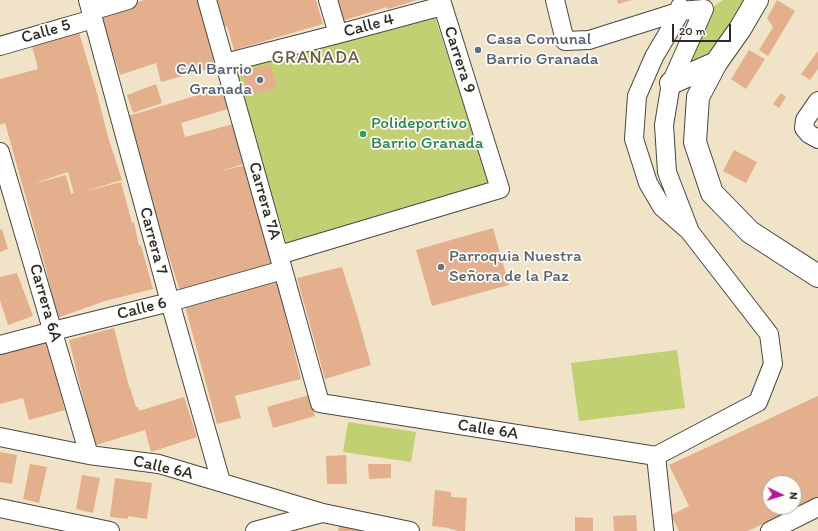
<!DOCTYPE html>
<meta charset="utf-8">
<style>
body{margin:0}
#map{position:relative;width:818px;height:531px;overflow:hidden;background:#f1e3c7;font-family:Itim,sans-serif}
canvas{display:block}
.north{position:absolute;left:762px;top:475px;width:40px;height:40px;box-sizing:border-box;background:#fdfcf7;border:1px solid #a9a8a5;border-radius:50%;rotate:94deg;font-size:11px;font-weight:700;line-height:16px;text-align:center;color:#2b2b2b}
.north::after{content:'';display:block;margin:auto;width:14px;height:18px;background:#b5179e;clip-path:polygon(50% 0,100% 100%,50% 72%,0 100%)}
.scale{position:absolute;left:672px;top:24px;width:59px;height:18px;box-sizing:border-box;border:2px solid #2b2b2b;border-top:0;padding-left:5px;font-size:12px;line-height:14px;white-space:nowrap;color:#2b2b2b;-webkit-text-stroke:3px #fdfcf7;paint-order:stroke}
</style>
<div id="map">
<canvas width="818" height="531"></canvas>
<div class="north">N</div>
<div class="scale">20 m</div>
</div>
<script>
const ctx = document.querySelector('canvas').getContext('2d');
ctx.lineJoin = 'round';
function fillPath(path, color) { ctx.fillStyle = color; ctx.fill(path, 'evenodd'); }
function strokePath(path, color, width, dash) { ctx.strokeStyle = color; ctx.lineWidth = width; ctx.lineCap = dash ? 'butt' : 'round'; ctx.setLineDash(dash || []); ctx.stroke(path); }
function drawText(font, color, halo, rows, align = 'center') {
  ctx.font = font + ' Itim,sans-serif'; ctx.lineWidth = 3.5; ctx.setLineDash([]); ctx.textBaseline = 'middle'; ctx.strokeStyle = halo; ctx.fillStyle = color; for (const [text, x, y, turn = 0] of rows) {
    ctx.save(); ctx.translate(x, y); ctx.rotate((+turn || 0) * Math.PI / 180); ctx.textAlign = isNaN(turn) ? turn : align; if (halo) ctx.strokeText(text, 0, 0); ctx.fillText(text, 0, 0); ctx.restore();
  }
}
fillPath(new Path2D(`
 M723,0H746L711,58L676,76L708,10Z
 M435,17L494,199L291,258L234,70Z
 M677,350L685,408L579,421L571,363Z
 M348,422L416,432L411,462L343,452Z`), '#c0d072');
fillPath(new Path2D(`
 M144,0H201L218,66L161,82L156,63L120,75L100,14Z
 M217,0H316L323,24L234,50L227,26L225,27Z
 M336,0H417L388,9L387,7L342,21Z
 M617,0H632L618,4Z
 M777,0L795,11L768,56L759,50L773,27L767,18Z
 M79,32L98,97L108,137L122,180L83,192L121,182L132,223L134,222L139,246L141,245L153,289L105,301L57,318L47,273L5,123L0,125V79L38,69L32,46ZM68,172L74,194L73,193L71,194L66,175L32,184Z
 M749,50L765,59L746,89L731,79Z
 M818,51V69L810,80L801,74Z
 M270,64L277,88L249,96L242,72Z
 M156,84L162,103L133,113L127,95Z
 M225,87L231,108L181,123L185,137L237,123L247,163L220,171L250,164L273,263L180,291L161,232L150,190L128,116Z
 M781,93L786,97L779,108L773,104Z
 M734,150L757,162L746,183L723,171Z
 M493,228L509,285L432,306L416,250Z
 M2,229L8,249L0,252V230Z
 M342,267L358,318L371,365L325,379L297,278Z
 M17,273L33,316L8,325L0,300V277Z
 M276,281L286,318L301,379L235,396L241,418L217,424L185,306Z
 M114,328L130,390V388L136,407H138L139,411L184,397L197,437L151,452L145,430L96,445L89,422L69,340Z
 M46,342L65,410L29,420L23,398L0,404V355Z
 M309,395L315,416L273,428L267,407Z
 M818,396V498L748,531H679L671,515L689,506L669,465ZM770,483H794V507H770Z
 M0,452L17,455L12,484L0,482Z
 M346,455L347,484H327L326,456Z
 M30,464L47,467L39,503L23,499Z
 M368,464H391V478L369,479Z
 M82,475L100,478L93,513L76,509Z
 M115,478L152,483L147,519L128,516V519L110,517Z
 M435,490L451,492V497L467,498L465,531H458L448,528L432,526Z
 M636,515L637,531H614L613,516Z
 M575,517L593,518V531H575Z
 M340,522L375,531H338Z`), '#e4af8c');
const street = new Path2D(`
 M88,0L170,302L221,482
 M207,0L283,270L320,403L656,456
 M328,0L338,34
 M555,0L565,41L589,40L681,11L704,9L671,83L664,125L667,172L690,232L769,334L773,364L758,402L656,456
 M680,7L681,11L654,57L637,96L634,139L648,183L662,207L687,229
 M91,11L128,0
 M0,46L93,19
 M225,63L338,34L442,6
 M818,101L805,120L804,128L809,134L818,139
 M0,152L89,455
 M279,255L500,189L441,0
 M0,345L53,331L170,302L283,270
 M0,437L89,455L159,464L323,513L410,531
 M656,456L664,531
 M0,508L110,531
 M255,531L322,513
 M770,531L818,507`);
const secondary = new Path2D(`
 M757,0L740,29L716,63L698,97L695,142L712,193L750,232L818,276
 M671,83L716,63`);
strokePath(street, '#494742', 20);
strokePath(secondary, '#494742', 24);
strokePath(street, '#fff', 18);
strokePath(secondary, '#fff', 22);
for (const [x, y, r, color] of [
 [478,50,4,"#5c6f8a"],
 [260,80,4,"#5c6f8a"],
 [363,134,4,"#2e9e5b"],
 [441,267,4,"#6b7280"]
]) { const dot = new Path2D(); dot.arc(x, y, r, 0, 2 * Math.PI); ctx.fillStyle = color; ctx.fill(dot); strokePath(dot, '#fdfcf7', 1.5); }
drawText('17px', '#2b2b2b', '#fdfcf7', [
 ["Calle 4",369,26,-15],
 ["Calle 5",46,32,-16],
 ["Carrera 9",459,60,72],
 ["Carrera 7A",264,201,74],
 ["Carrera 7",153,241,75],
 ["Carrera 6A",45,303,74],
 ["Calle 6",142,309,-14],
 ["Calle 6A",488,430,9],
 ["Calle 6A",163,468,13]
]);
drawText('17px', '#4e5e75', '#fdfcf7', [
 ["Casa Comunal",486,40],
 ["Barrio Granada",486,60],
 ["CAI Barrio",252,70,"right"],
 ["Granada",252,90,"right"]
], 'left');
drawText('17px', '#27864d', '#fdfcf7', [
 ["Polideportivo",371,124],
 ["Barrio Granada",371,144]
], 'left');
drawText('17px', '#5b616d', '#fdfcf7', [
 ["Parroquia Nuestra",449,257],
 ["Señora de la Paz",449,277]
], 'left');
ctx.letterSpacing = '1px';
drawText('18px', '#6c594d', '#fdfcf7', [
 ["GRANADA",316,58]
]);
ctx.letterSpacing = '0px';
</script>
